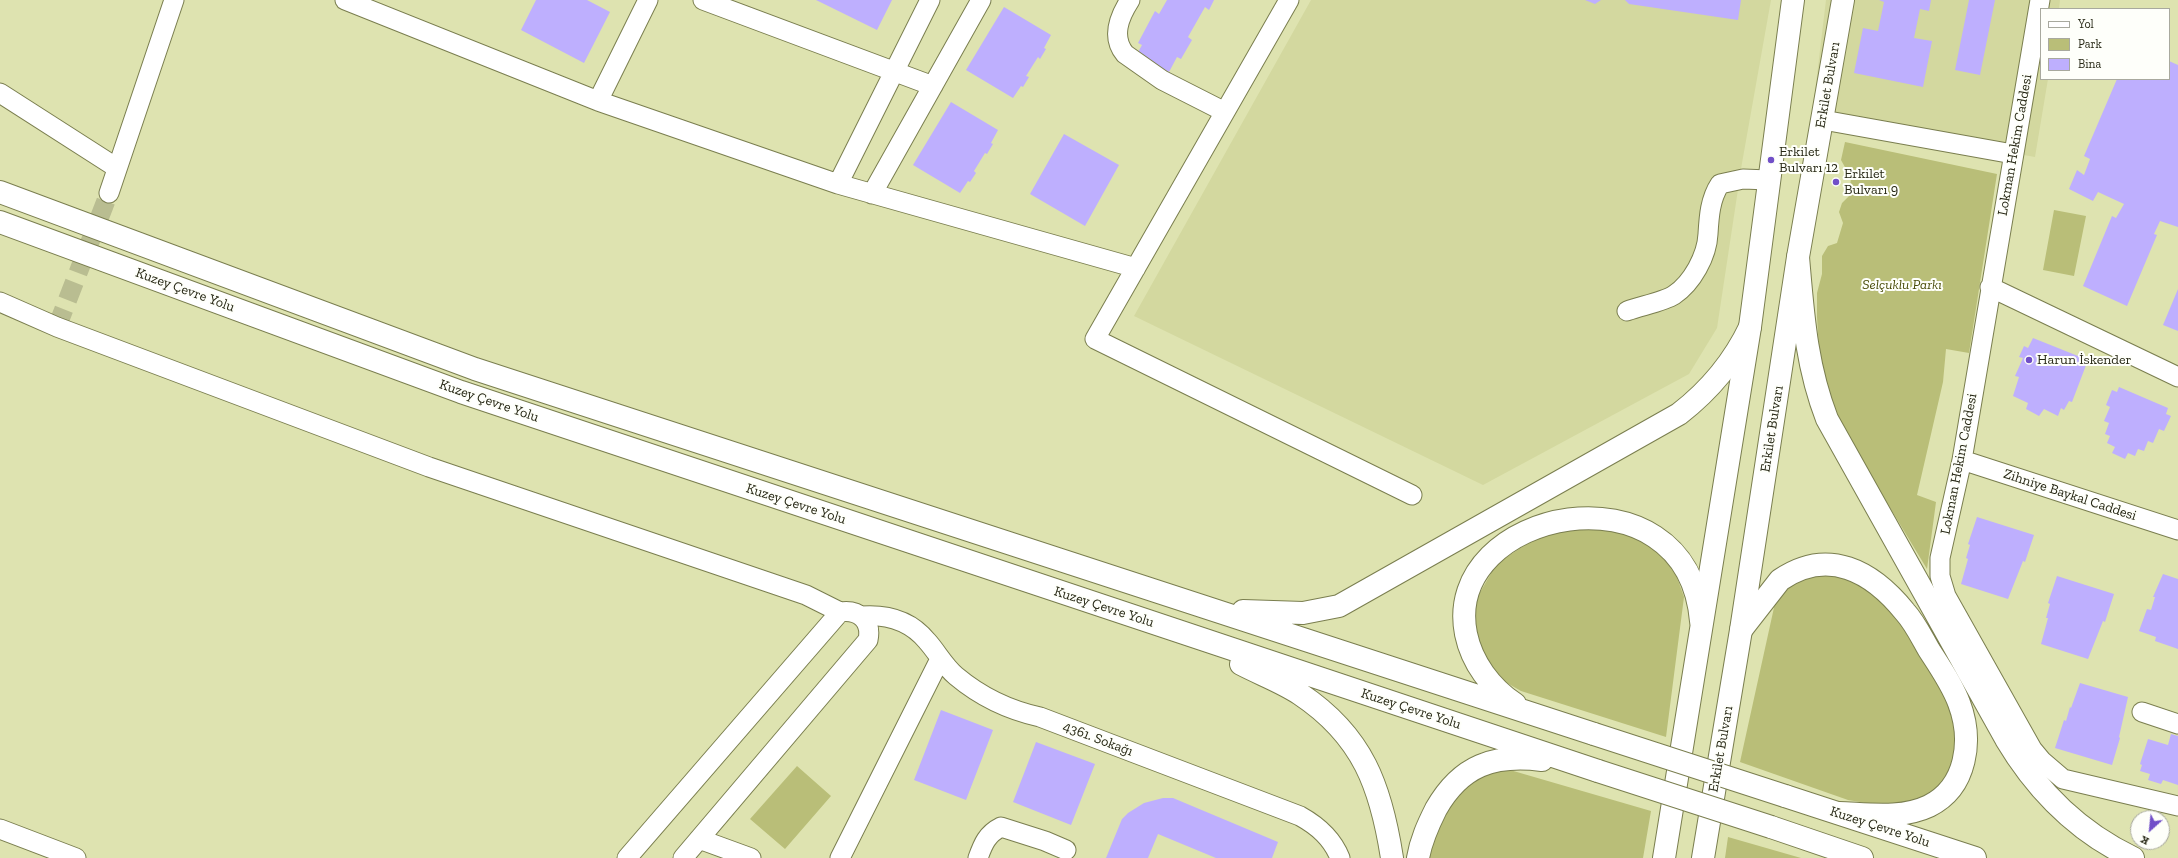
<!DOCTYPE html>
<meta charset="utf-8">
<style>
body{margin:0}
#map{position:relative;width:2178px;height:858px;overflow:hidden;background:#dee3b0;font-family:"Zilla Slab",serif}
canvas{display:block}
.legend{position:absolute;left:2040px;top:8px;width:130px;height:72px;box-sizing:border-box;background:#fefffa;border:1px solid #a8a99e;margin:0;padding:5px 7px;list-style:none;font-size:12px;color:#262714}
.legend li{display:flex;align-items:center;gap:8px;height:20px}
.legend b{width:20px;border:1px solid #a8a99e}
.north{position:absolute;left:2130px;top:810px;width:40px;height:40px;box-sizing:border-box;background:#fefffa;border:1px solid #a8a99e;border-radius:50%;rotate:207deg;font-size:11px;font-weight:700;line-height:16px;text-align:center;color:#262714}
.north::after{content:'';display:block;margin:auto;width:14px;height:18px;background:#714fc8;clip-path:polygon(50% 0,100% 100%,50% 72%,0 100%)}
</style>
<div id="map">
<canvas width="2178" height="858"></canvas>
<ul class="legend">
<li><b style="height:5px;background:#fff"></b>Yol</li>
<li><b style="height:11px;background:#b9be78"></b>Park</li>
<li><b style="height:11px;background:#beaffe"></b>Bina</li>
</ul>
<div class="north">K</div>
</div>
<script>
const ctx = document.querySelector('canvas').getContext('2d');
ctx.lineJoin = 'round';
function fillPath(path, color) { ctx.fillStyle = color; ctx.fill(path, 'evenodd'); }
function strokePath(path, color, width, dash) { ctx.strokeStyle = color; ctx.lineWidth = width; ctx.lineCap = dash ? 'butt' : 'round'; ctx.setLineDash(dash || []); ctx.stroke(path); }
function drawText(font, color, halo, rows, align = 'center') {
  ctx.font = font + ' "Zilla Slab",serif'; ctx.lineWidth = 4; ctx.setLineDash([]); ctx.textBaseline = 'middle'; ctx.strokeStyle = halo; ctx.fillStyle = color; for (const [text, x, y, turn = 0] of rows) {
    ctx.save(); ctx.translate(x, y); ctx.rotate((+turn || 0) * Math.PI / 180); ctx.textAlign = isNaN(turn) ? turn : align; if (halo) ctx.strokeText(text, 0, 0); ctx.fillText(text, 0, 0); ctx.restore();
  }
}
fillPath(new Path2D(`
 M1311,0H1771L1742,163L1717,328L1689,374L1483,485L1134,316Z
 M1826,0H2060L2059,9H2041V79H2048L2035,157L1812,117Z`), '#d3d89f');
fillPath(new Path2D(`
 M1845,142L1997,174L1969,353L1946,349L1943,382L1917,495L1936,502L1927,569L1831,410L1821,385L1817,317V293L1822,274V256L1828,246L1837,243L1843,223L1839,212L1842,203L1849,196L1851,178L1841,160Z
 M2054,210L2086,216L2074,276L2043,270Z
 M1584,527L1637,535L1673,566L1684,597L1666,737L1521,691L1500,679L1492,670L1475,637V601L1497,563L1538,537Z
 M1823,572L1860,580L1911,631L1953,712L1957,755L1939,790L1902,809L1848,800L1740,762L1775,603C1792,582 1798,581 1823,572Z
 M797,766L831,796L785,849L750,819Z
 M1510,770L1651,811L1643,858H1427C1439,815 1461,773 1510,770Z
 M1728,837L1801,858H1725Z`), '#b9be78');
fillPath(new Path2D(`
 M536,0H587L610,12L584,63L521,30Z
 M816,0H892L877,30Z
 M1167,0H1214L1209,10L1205,7L1188,37L1192,40L1181,59L1177,57L1169,72L1137,54L1142,45L1138,43L1155,11L1159,14Z
 M1585,0H1601L1595,4Z
 M1625,0H1741L1738,20L1629,4Z
 M1879,0H1931L1929,11L1920,9L1914,38L1932,41L1923,87L1854,73L1863,28L1878,31L1884,2Z
 M1969,0H1995L1980,75L1955,70Z
 M1004,7L1051,35L1044,48L1046,49L1040,59L1038,57L1026,76L1029,77L1023,87L1021,86L1013,98L966,70Z
 M2169,61L2178,65V227L2160,221L2154,234L2157,235L2127,306L2083,286L2112,216L2116,218L2124,204L2098,192L2093,201L2069,189L2077,170L2084,175L2090,159L2084,156L2117,79H2169Z
 M951,102L998,130L991,143L993,144L987,154L985,153L974,171L976,173L970,182L968,181L960,193L913,165Z
 M1064,134L1119,165L1085,226L1030,194Z
 M2178,289V331L2163,325Z
 M2033,338L2088,360L2072,402L2069,401L2064,410L2061,408L2058,416L2044,409L2039,416L2026,409L2028,403L2013,396L2019,377L2015,376L2023,358L2019,357L2024,346L2028,348Z
 M2119,387L2168,408L2166,414L2171,416L2164,431L2159,429L2153,443L2148,441L2144,451L2138,449L2135,456L2128,453L2125,459L2112,453L2115,447L2107,443L2110,436L2105,434L2109,423L2104,421L2110,407L2106,405L2112,390L2117,392Z
 M1977,517L2034,535L2025,562L2023,561L2008,599L1961,584L1968,559L1966,558L1970,545L1968,544Z
 M2163,574L2178,579V649L2155,641L2156,637L2139,631L2147,609L2151,610L2155,597H2153Z
 M2057,576L2114,594L2105,622L2103,621L2088,659L2041,644L2048,618H2046L2050,604L2048,603Z
 M2080,683L2128,697L2119,737L2120,738L2112,765L2055,748L2064,720L2066,721L2070,707L2071,708Z
 M941,710L993,730L966,800L914,780Z
 M2171,734L2178,736V785L2163,780L2161,784L2148,780L2150,774L2140,771L2142,765L2140,764L2148,739L2168,745Z
 M1036,742L1095,764L1071,825L1013,802Z
 M1163,798H1173L1278,842L1272,858H1216L1158,834L1148,858H1106L1122,819L1128,813L1144,803Z`), '#beaffe');
strokePath(new Path2D(`
 M57,327L109,193`), '#b9bd91', 19, [19, 10]);
const minor = new Path2D(`
 M345,0L598,101L838,184L1136,268
 M703,0L933,86
 M1130,0C1119,17 1111,37 1125,54L1162,80L1225,112
 M1289,0L1095,339L1412,495
 M2040,0L1962,460L1940,558V576L1946,596L2032,749L2042,761L2063,779L2178,806
 M0,93L117,168
 M598,101L648,0
 M1823,120L2013,154
 M838,184L930,0
 M109,193L174,0
 M872,194L981,0
 M1990,287L2178,377
 M0,302L57,327L429,467L806,595L840,612
 M1627,311C1640,306 1663,302 1674,295C1692,283 1707,256 1708,234C1709,217 1710,199 1720,184L1743,179L1769,180
 M1962,460L2178,530
 M861,616C887,614 910,620 927,641C937,652 944,666 956,676C981,697 1008,710 1040,717L1300,816C1318,826 1332,838 1340,858
 M2142,712L2178,724
 M0,829L76,858
 M699,839L751,858
 M627,858L840,612C859,609 872,621 868,640L683,858
 M840,858L940,659
 M978,858C983,844 987,834 1001,827L1045,841L1066,850`);
const major = new Path2D(`
 M1664,858L1750,327L1793,0
 M1703,858L1741,630L1798,257L1843,0`);
const highway = new Path2D(`
 M0,192L475,369L1594,734
 M0,222L461,392L1598,771
 M1798,257C1803,314 1806,365 1827,419L2006,739C2037,791 2078,832 2133,858
 M1243,611L1303,613L1339,606L1679,414C1710,390 1733,363 1750,327
 M1741,630L1780,580C1828,547 1872,571 1905,612C1915,623 1922,638 1929,650C1940,667 1952,684 1959,703C1973,740 1967,787 1929,806C1902,819 1869,814 1839,813
 M1241,664C1260,674 1282,682 1300,694C1363,736 1381,787 1392,858
 M1515,704C1491,688 1472,663 1466,634C1441,509 1687,458 1701,621
 M1785,796L1975,858
 M1771,827L1862,858
 M1418,858C1421,840 1428,825 1436,809C1461,765 1494,754 1542,760`);
strokePath(minor, '#7a7e4f', 21);
strokePath(major, '#7a7e4f', 24);
strokePath(highway, '#7a7e4f', 24);
strokePath(minor, '#fff', 19);
strokePath(major, '#fff', 22);
strokePath(highway, '#fff', 22);
const highwayBridge = new Path2D(`
 M1594,734L1785,796
 M1598,771L1771,827`);
strokePath(highwayBridge, '#7a7e4f', 24, []);
strokePath(highwayBridge, '#fff', 22);
for (const [x, y, r, color] of [
 [1771,160,4,"#714fc8"],
 [1836,182,4,"#714fc8"],
 [2029,360,4,"#714fc8"]
]) { const dot = new Path2D(); dot.arc(x, y, r, 0, 2 * Math.PI); ctx.fillStyle = color; ctx.fill(dot); strokePath(dot, '#fefffa', 1.5); }
drawText('14px', '#262714', '#fefffa', [
 ["Erkilet Bulvarı",1828,85,-80],
 ["Lokman Hekim Caddesi",2015,145,-80],
 ["Kuzey Çevre Yolu",185,290,20],
 ["Kuzey Çevre Yolu",489,401,19],
 ["Erkilet Bulvarı",1772,429,-81],
 ["Lokman Hekim Caddesi",1959,464,-79],
 ["Zihniye Baykal Caddesi",2070,495,18],
 ["Kuzey Çevre Yolu",796,504,18],
 ["Kuzey Çevre Yolu",1104,607,18],
 ["Kuzey Çevre Yolu",1411,709,18],
 ["4361. Sokağı",1098,739,21],
 ["Erkilet Bulvarı",1721,749,-80],
 ["Kuzey Çevre Yolu",1880,827,18]
]);
drawText('14px', '#262714', '#fefffa', [
 ["Erkilet",1779,152],
 ["Bulvarı 12",1779,168],
 ["Erkilet",1844,174],
 ["Bulvarı 9",1844,190],
 ["Harun İskender",2037,360]
], 'left');
drawText('italic 14px', '#484b07', '#fefffa', [
 ["Selçuklu Parkı",1902,285]
]);
</script>
